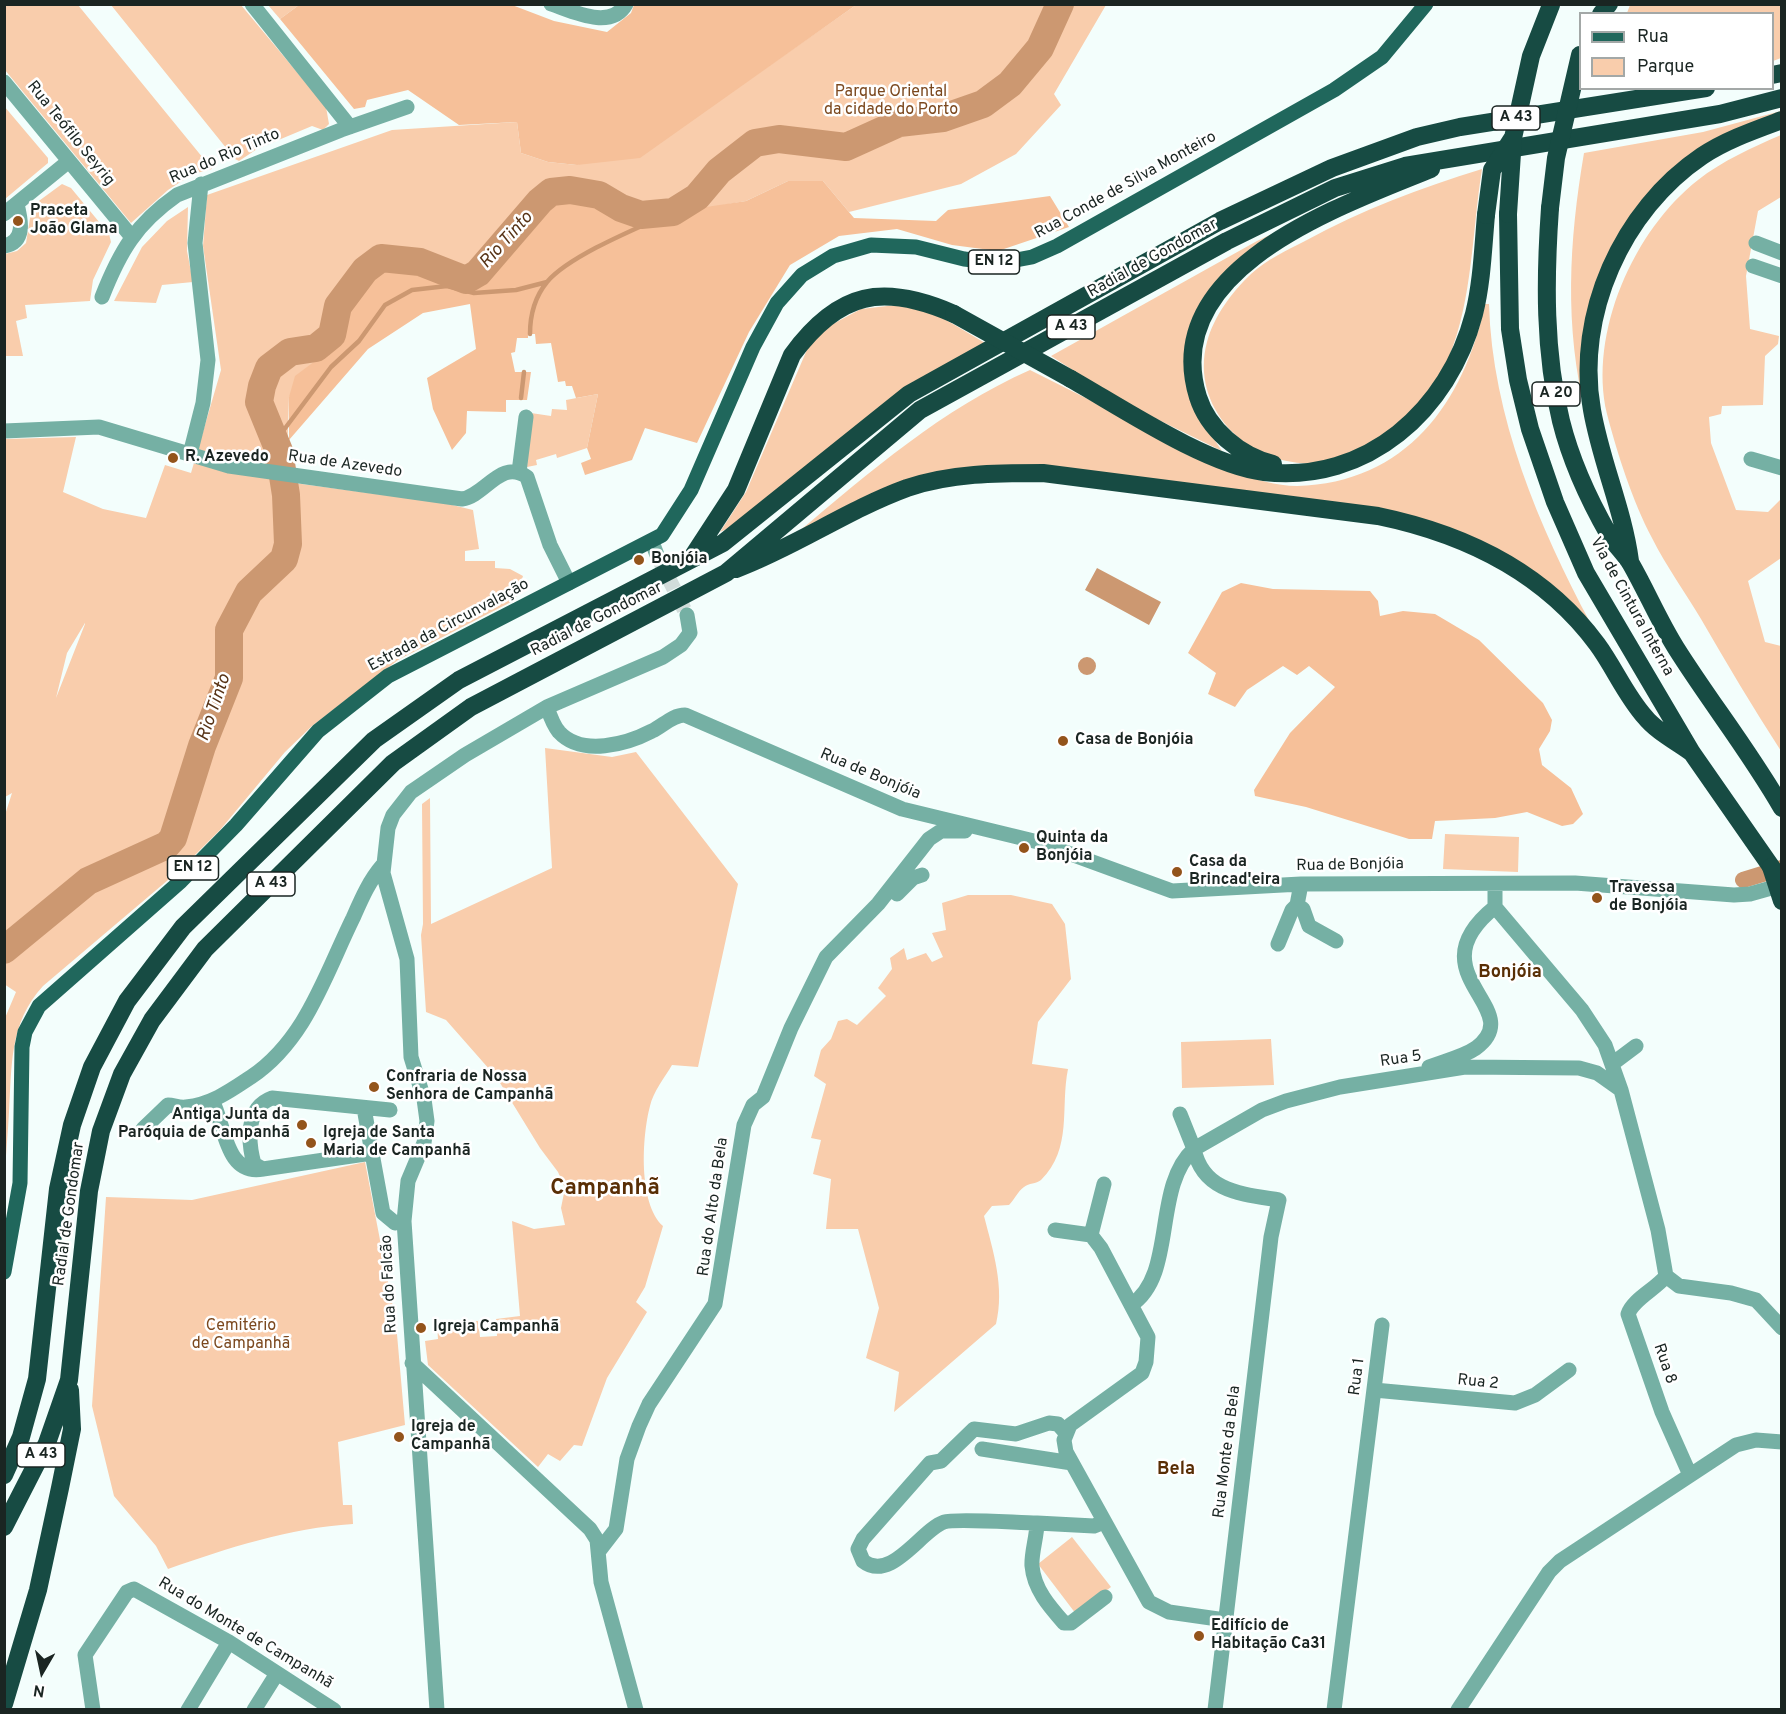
<!DOCTYPE html>
<meta charset="utf-8">
<style>
body{margin:0}
#map{position:relative;width:1786px;height:1714px;overflow:hidden;background:#f3fefc;font-family:Overpass,sans-serif}
canvas{display:block}
.frame{position:absolute;inset:0;border:6px solid #1a2522;pointer-events:none}
.legend{position:absolute;left:1579px;top:12px;width:195px;height:78px;box-sizing:border-box;background:#fff;border:2px solid #a3a8a7;margin:0;padding:8px 10px;list-style:none;font-size:18px;color:#1a2522}
.legend li{display:flex;align-items:center;gap:12px;height:30px}
.legend b{width:30px;border:2px solid #a3a8a7}
.north{position:absolute;left:12px;top:1642px;width:60px;height:60px;-webkit-text-stroke:4px #fff;paint-order:stroke;rotate:189deg;font-size:16px;font-weight:700;line-height:24px;text-align:center;color:#1a2522}
.north::after{content:'';display:block;margin:auto;width:21px;height:27px;background:#1a2522;clip-path:polygon(50% 0,100% 100%,50% 72%,0 100%)}
</style>
<div id="map">
<canvas width="1786" height="1714"></canvas>
<div class="frame"></div>
<ul class="legend">
<li><b style="height:8px;background:#20675c"></b>Rua</li>
<li><b style="height:16px;background:#f9cdac"></b>Parque</li>
</ul>
<div class="north">N</div>
</div>
<script>
const ctx = document.querySelector('canvas').getContext('2d');
ctx.lineJoin = 'round';
function fillPath(path, color) { ctx.fillStyle = color; ctx.fill(path, 'evenodd'); }
function strokePath(path, color, width, dash) { ctx.strokeStyle = color; ctx.lineWidth = width; ctx.lineCap = dash ? 'butt' : 'round'; ctx.setLineDash(dash || []); ctx.stroke(path); }
function drawText(font, color, halo, rows, align = 'center') {
  ctx.font = font + ' Overpass,sans-serif'; ctx.lineWidth = 5; ctx.setLineDash([]); ctx.textBaseline = 'middle'; ctx.strokeStyle = halo; ctx.fillStyle = color; for (const [text, x, y, turn = 0] of rows) {
    ctx.save(); ctx.translate(x, y); ctx.rotate((+turn || 0) * Math.PI / 180); ctx.textAlign = isNaN(turn) ? turn : align; if (halo) ctx.strokeText(text, 0, 0); ctx.fillText(text, 0, 0); ctx.restore();
  }
}
fillPath(new Path2D(`
 M4,5H78L212,169L193,174L168,190L131,223L5,70Z
 M111,5H241L326,107L329,124L323,130L312,126L257,149L239,161L235,159Z
 M268,5H299L280,19Z
 M856,5H1106L1054,94L1061,105L1016,154L961,184L849,212L823,181H788L746,201L633,221L593,201L537,217L503,264L488,278L463,286L413,267H387L369,281L331,349L289,397L287,463L294,483L444,503L473,510L479,549L465,551V561H495V568L510,569L523,576L515,600L398,660L312,726L285,752L220,830L181,869L43,986C9,1023 12,1066 9,1112C8,1132 6,1152 5,1172V1018L16,992L4,984V818L12,793L5,797V439L76,437L63,492L103,509L146,518L165,465L191,473L221,370L203,246L207,195L392,130L517,122L521,153L548,162L577,165L713,105ZM85,623V624L56,698L67,653Z
 M1630,5H1781V58L1773,61L1772,14L1627,13Z
 M4,106L48,158V163L5,199Z
 M1781,111V114L1710,145L1607,264L1586,414C1564,327 1569,241 1584,153L1703,132Z
 M1781,135V197L1758,211L1746,276L1750,329L1779,336L1778,344L1765,356L1763,405L1722,406L1721,414L1709,417L1711,443L1736,510L1768,512L1781,499V558L1748,581L1765,642L1781,646V751C1753,708 1727,664 1701,619C1685,592 1666,566 1652,538C1633,502 1617,453 1607,414C1588,333 1634,230 1698,180C1722,161 1753,147 1781,135Z
 M1482,169C1472,231 1473,298 1449,357C1436,387 1410,418 1383,436C1365,447 1346,458 1325,462C1257,473 1188,413 1207,342C1214,316 1232,292 1251,274C1266,260 1287,250 1305,241C1362,210 1420,188 1482,169Z
 M62,184L71,188L109,234L111,242L93,280L90,301L25,305L27,318L16,321L23,356H5V254L17,251L26,243L32,206Z
 M188,207L187,251L193,282L162,285L156,303L114,301L142,247L167,221Z
 M1308,217L1198,319L1201,420L1222,451L1124,403L1051,356L1257,241Z
 M1485,304H1489C1492,416 1539,527 1591,624L1440,527L982,469L797,533C871,471 942,409 1030,370L1235,473C1255,479 1276,486 1297,486C1406,483 1464,403 1485,304Z
 M896,305L931,311L985,343L745,521L720,532L746,492L809,345L831,325L861,309Z
 M598,394L587,448L557,458L556,454L536,460L537,465L527,467L531,413L551,416L552,409L567,410L566,400Z
 M545,748L612,757L636,752L738,884L698,1067L672,1065C665,1077 653,1092 650,1106C642,1136 638,1203 663,1226L645,1287L636,1302L647,1312L607,1378L582,1446L574,1445L560,1461L548,1454L538,1467L428,1365L425,1341L438,1339L437,1325L478,1321L480,1337L497,1336L496,1319L520,1316L512,1221L534,1229L565,1225L561,1208L565,1188L558,1172L540,1148L497,1078L446,1020L426,1012L421,935L423,924L422,804L430,798L431,924L552,868Z
 M1445,834L1519,837L1518,872L1443,869Z
 M968,895H1011L1052,904L1065,924L1071,979L1038,1022L1032,1064L1068,1069C1060,1108 1073,1148 1041,1180C1036,1184 1029,1183 1024,1187C1018,1191 1014,1200 1009,1205L992,1206L984,1216C993,1251 1005,1287 996,1324L894,1412L899,1372L866,1358L879,1308L858,1229H826L831,1179L813,1174L821,1140L811,1138L826,1084L814,1076L821,1050L831,1039L838,1021L847,1019L857,1025L886,996L878,988L892,969L890,958L904,948L907,960L926,953L932,962L943,957L932,933L946,930L942,903Z
 M1271,1039L1274,1085L1182,1088L1181,1042Z
 M365,1162L396,1323L405,1425L338,1442L343,1505H352L353,1524C289,1528 228,1548 168,1569L156,1546L114,1496L92,1406L106,1197L192,1200Z
 M1072,1537L1111,1587L1076,1614L1038,1564Z`), '#f9cdac');
fillPath(new Path2D(`
 M512,5L554,21L607,32L631,13L634,5H856L640,158L577,165L548,162L521,153L517,122L459,125L408,90L367,100L365,107L354,109L280,19L299,5Z
 M788,181H823L854,218L936,221L948,210L1050,196L1069,227L998,251L952,245L897,229L839,236L790,265L749,332L697,443L645,428L632,460L585,475L581,463L591,459L587,448L598,394L576,398L572,386H566L565,381L558,382L551,343L536,344L535,334H528V338H517L515,352L511,353L515,372H531L527,400H506V412L467,411L466,433L452,450L433,409L427,378L476,349L470,304L423,313L368,349L289,440V397L295,376L331,349L342,329L347,308L365,284L387,267L413,266L463,286L488,278L503,264L537,217L567,197L593,201L633,221L673,212L746,201Z
 M1241,583L1273,589L1370,591L1378,601L1380,616L1403,611L1435,614L1479,640L1543,703L1552,720L1550,731L1539,749L1542,765L1571,788L1583,814L1573,824L1562,826L1527,812L1495,818L1435,821L1432,839H1409L1306,807L1255,796L1254,790L1290,733L1335,687L1309,666L1297,675L1283,666L1247,690L1235,707L1208,694L1216,673L1188,653L1222,592Z`), '#f6c099');
fillPath(new Path2D(`
 M1097,568L1161,602L1149,625L1085,590Z
 M1078 666a9 9 0 1 1 18 0a9 9 0 1 1-18 0Z`), '#cc9871');
strokePath(new Path2D(`
 M530,334C530,315 534,298 547,282C570,255 640,227 673,212
 M521,398L524,372
 M277,439L331,367L359,341L385,305L412,290L447,286L474,293L516,290L547,282`), '#cc9871', 4.5);
strokePath(new Path2D(`
 M1743,880L1782,868`), '#cc9871', 16);
strokePath(new Path2D(`
 M4,950L88,881L167,845L173,838L202,746L229,678V630L249,592L284,559L288,544L286,495L279,451L259,402L262,386L269,368L290,352L316,348L332,335L338,306L365,270L381,258L420,262L466,280L478,273L540,201L551,192L570,190L599,195L621,208L641,215L673,212L697,197L719,171L755,143L779,139L846,147L899,123L943,118L983,104L1010,84L1040,48L1060,4`), '#cc9871', 28);
strokePath(new Path2D(`
 M657,555L687,615`), '#d2dddb', 15, [15, 8]);
strokePath(new Path2D(`
 M252,4L350,127
 M551,4C572,11 611,31 626,4
 M4,82L131,236
 M4,214L69,161
 M1756,243L1782,253
 M4,246C26,242 21,220 17,204
 M1753,266L1782,276
 M102,297C120,251 136,224 177,195L341,130L407,107
 M4,431L99,427L229,466L462,499C485,496 501,458 527,477L550,545L569,583
 M190,454L203,403L208,360L195,243L201,184
 M1751,459L1782,468
 M519,472L526,417
 M652,542L657,555
 M547,707C550,716 553,725 559,732C582,757 627,744 652,731C663,726 672,715 685,715L902,809L1038,842L1172,891L1301,884L1575,883L1734,895L1750,894L1782,885
 M1301,884L1297,905L1303,909L1309,926L1336,941
 M1495,885V907L1582,1010L1605,1045L1621,1090L1658,1230L1666,1276L1679,1286L1731,1293L1756,1300L1782,1328
 M897,894L913,878L922,875
 M1278,944L1292,910L1297,905
 M1612,1064L1636,1046
 M1429,1067C1444,1061 1463,1057 1476,1048C1530,1008 1412,974 1495,907
 M212,1100C225,1124 225,1176 263,1169
 M364,1108L372,1153
 M390,1110L272,1098C245,1108 248,1142 254,1164L263,1169L372,1153L383,1213L395,1223L404,1221
 M143,1129L168,1105C174,1105 179,1108 186,1107C212,1104 230,1091 251,1077C306,1040 325,975 353,918C361,900 369,881 382,866
 M1055,1230L1091,1235L1101,1248L1148,1337L1146,1362L1142,1373L1070,1425L1064,1440L1066,1452L1149,1602L1169,1612L1225,1620
 M1091,1235L1104,1184
 M1666,1276C1656,1289 1633,1299 1628,1314L1662,1412L1690,1475
 M1131,1305C1177,1275 1152,1187 1194,1149L1180,1114
 M412,1363L590,1529L597,1540L601,1582L636,1710
 M1374,1390L1515,1403L1535,1395L1569,1370
 M982,1449L1072,1463
 M1104,1522L1094,1526L1037,1523C1037,1536 1031,1554 1032,1566C1034,1589 1049,1606 1064,1623H1071L1105,1597
 M1037,1523C1020,1523 956,1518 944,1522C921,1530 891,1583 863,1561L858,1549L863,1539L930,1463L941,1461L974,1429L1016,1434L1049,1423L1058,1424L1065,1432
 M599,1551L616,1529L627,1459L639,1426L649,1404L715,1304L744,1125L753,1105L763,1097L791,1028L826,957L878,904L929,839L941,831H965
 M93,1710L85,1655L127,1592L134,1589L229,1642L334,1710
 M188,1710L229,1642
 M254,1710L276,1675
 M437,1710L404,1221L408,1181L424,1143L427,1121L424,1099L411,1057L407,959L383,873L388,828L393,815L411,792L465,755L547,707L663,657L681,645L690,633L687,615
 M1215,1710L1271,1237L1279,1200C1242,1194 1203,1192 1194,1149L1262,1110L1286,1101L1340,1087L1465,1067L1579,1068L1597,1073L1621,1090
 M1334,1710L1382,1325
 M1458,1710L1549,1572L1560,1561L1736,1445L1756,1440L1782,1442`), '#75b0a4', 15);
strokePath(new Path2D(`
 M4,1272L20,1183L22,1047L25,1032L39,1006L181,881L236,825L318,731L388,676L662,535L691,490L753,347L777,303L802,275L833,256L871,245L916,247L964,259L1000,263L1032,257L1057,246L1334,90L1382,57L1426,4`), '#20675c', 15);
strokePath(new Path2D(`
 M1601,14L1609,4
 M1772,75L1782,73
 M1550,208C1545,279 1544,352 1561,421C1571,461 1589,500 1609,535C1615,545 1625,554 1631,564C1647,592 1659,621 1676,648C1710,702 1750,752 1782,808
 M1508,214L1510,329L1518,380L1530,429L1555,502L1586,573L1692,753L1779,878
 M1071,379C1122,408 1207,465 1264,472C1367,484 1449,410 1474,314C1482,282 1483,248 1486,215
 M1273,464C1240,456 1208,429 1198,397C1158,268 1341,206 1431,169
 M691,559L736,490L792,355C839,291 883,283 954,314
 M1630,561C1623,509 1601,462 1592,410C1575,315 1622,210 1702,156C1726,140 1755,130 1782,120
 M736,569C795,547 847,510 907,488C951,473 997,473 1043,473L1378,516C1465,534 1543,571 1597,644C1614,667 1626,696 1645,717C1656,731 1677,742 1692,753
 M4,1475L21,1437L37,1379L58,1189L72,1125L92,1067L127,1001L183,927L374,740L459,680L723,543L909,394L1220,221L1332,168L1417,137L1460,127L1706,88
 M4,1527L47,1443L69,1380L89,1191L101,1131L122,1074L152,1020L205,949L393,763L471,707L726,573L920,410L1227,241L1335,188L1405,166L1720,114L1782,98
 M4,1704L38,1590L60,1488L72,1429L70,1390`), '#174b43', 18);
strokePath(new Path2D(`
 M1550,208L1556,158L1580,55
 M1508,214L1513,138L1531,56L1551,5
 M1486,215L1492,170L1512,139
 M954,314L1071,379
 M1771,867L1782,901`), '#174b43', 18);
for (const [x, y, r, color] of [
 [18,221,6,"#93541b"],
 [173,458,6,"#93541b"],
 [639,560,6,"#93541b"],
 [1063,741,6,"#93541b"],
 [1024,848,6,"#93541b"],
 [1177,872,6,"#93541b"],
 [1597,898,6,"#93541b"],
 [374,1087,6,"#93541b"],
 [302,1125,6,"#93541b"],
 [311,1143,6,"#93541b"],
 [421,1328,6,"#93541b"],
 [399,1437,6,"#93541b"],
 [1199,1636,6,"#93541b"]
]) { const dot = new Path2D(); dot.arc(x, y, r, 0, 2 * Math.PI); ctx.fillStyle = color; ctx.fill(dot); strokePath(dot, '#fff', 2); }
for (const [x, y, w] of [
 [1516,118,48],
 [994,262,51],
 [1071,327,48],
 [1556,394,48],
 [193,868,51],
 [271,884,48],
 [41,1455,48]
]) { const box = new Path2D(); box.roundRect(x - w / 2, y - 12, w, 24, 4.5); ctx.fillStyle = '#fff'; ctx.fill(box); strokePath(box, '#1a2522', 1.5); }
drawText('bold 15px', '#1a2522', null, [
 ["A 43",1516,118],
 ["EN 12",994,262],
 ["A 43",1071,327],
 ["A 20",1556,394],
 ["EN 12",193,868],
 ["A 43",271,884],
 ["A 43",41,1455]
]);
drawText('16px', '#7b481e', '#fff', [
 ["Parque Oriental",891,93],
 ["da cidade do Porto",891,111],
 ["Cemitério",241,1327],
 ["de Campanhã",241,1345]
]);
drawText('16px', '#1a2522', '#fff', [
 ["Rua Teófilo Seyrig",70,134,51],
 ["Rua do Rio Tinto",225,157,-23],
 ["Rua Conde de Silva Monteiro",1126,186,-29],
 ["Radial de Gondomar",1153,259,-29],
 ["Rua de Azevedo",345,465,8],
 ["Via de Cintura Interna",1631,607,61],
 ["Radial de Gondomar",597,620,-27],
 ["Estrada da Circunvalação",449,626,-28],
 ["Rua de Bonjóia",870,775,23],
 ["Rua de Bonjóia",1350,866,-1],
 ["Rua 5",1401,1060,-8],
 ["Rua do Alto da Bela",714,1207,-82],
 ["Radial de Gondomar",70,1214,-82],
 ["Rua do Falcão",390,1284,-93],
 ["Rua 8",1664,1364,71],
 ["Rua 1",1358,1377,-83],
 ["Rua 2",1478,1383,6],
 ["Rua Monte da Bela",1228,1452,-83],
 ["Rua do Monte de Campanhã",245,1634,31]
]);
drawText('bold 16px', '#1a2522', '#fff', [
 ["Praceta",30,212],
 ["João Glama",30,230],
 ["R. Azevedo",185,458],
 ["Bonjóia",651,560],
 ["Casa de Bonjóia",1075,741],
 ["Quinta da",1036,839],
 ["Bonjóia",1036,857],
 ["Casa da",1189,863],
 ["Brincad'eira",1189,881],
 ["Travessa",1609,889],
 ["de Bonjóia",1609,907],
 ["Confraria de Nossa",386,1078],
 ["Senhora de Campanhã",386,1096],
 ["Antiga Junta da",290,1116,"right"],
 ["Paróquia de Campanhã",290,1134,"right"],
 ["Igreja de Santa",323,1134],
 ["Maria de Campanhã",323,1152],
 ["Igreja Campanhã",433,1328],
 ["Igreja de",411,1428],
 ["Campanhã",411,1446],
 ["Edifício de",1211,1627],
 ["Habitação Ca31",1211,1645]
], 'left');
drawText('italic 18px', '#573316', '#fff', [
 ["Rio Tinto",507,241,-48],
 ["Rio Tinto",215,708,-71]
]);
drawText('bold 18px', '#592e05', '#fff', [
 ["Bonjóia",1510,973],
 ["Bela",1176,1470]
]);
drawText('bold 22px', '#592e05', '#fff', [
 ["Campanhã",605,1190]
]);
</script>
